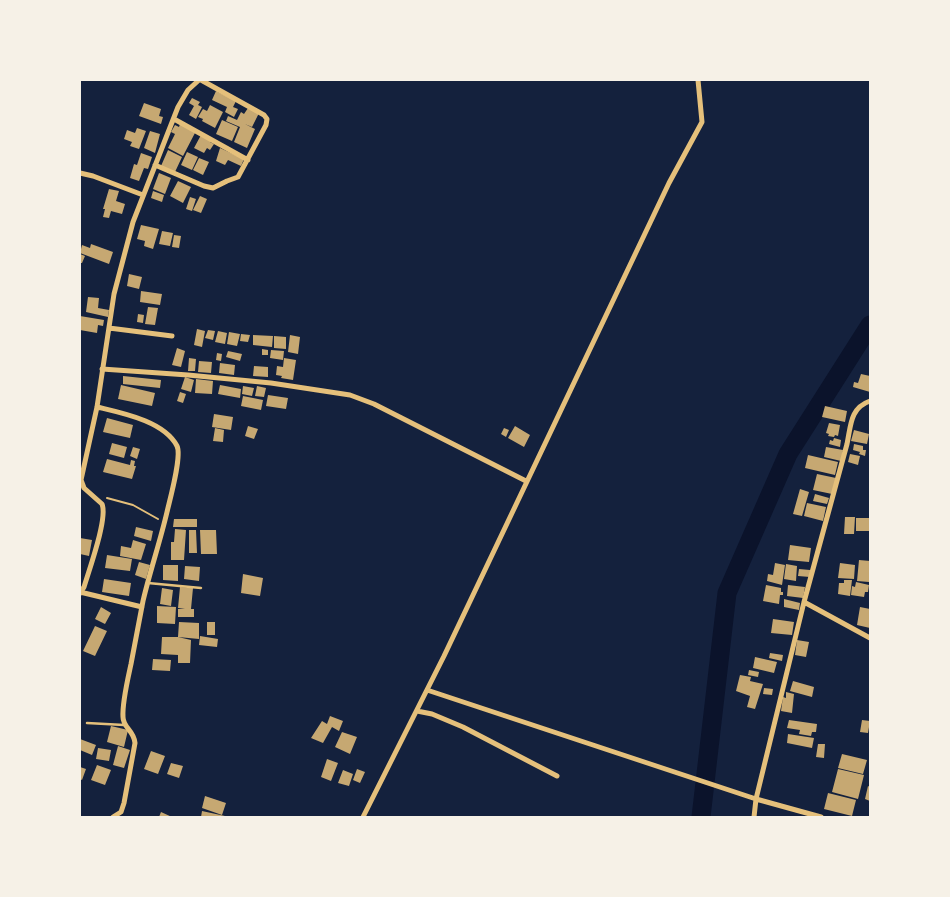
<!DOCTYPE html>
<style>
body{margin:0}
#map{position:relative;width:950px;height:897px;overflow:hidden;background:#14213d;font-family:Ubuntu,sans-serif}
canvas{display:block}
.frame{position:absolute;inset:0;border:81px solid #f6f1e7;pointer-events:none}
</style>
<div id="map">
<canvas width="950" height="897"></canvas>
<div class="frame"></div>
</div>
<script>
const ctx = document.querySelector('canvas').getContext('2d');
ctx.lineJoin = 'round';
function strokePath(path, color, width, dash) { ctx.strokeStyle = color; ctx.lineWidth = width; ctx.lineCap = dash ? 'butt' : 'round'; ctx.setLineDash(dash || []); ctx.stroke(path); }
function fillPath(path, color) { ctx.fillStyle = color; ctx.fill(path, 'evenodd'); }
strokePath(new Path2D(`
 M701,817L727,593L788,454L870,325`), '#0b132b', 19);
fillPath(new Path2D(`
 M216,91L236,101L233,107L238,109L234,117L225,112L227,107L212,100Z
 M192,98L200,102L198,105L202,107L196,119L189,115L194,106L189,103Z
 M144,103L161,109L159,116L163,117L161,124L139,116Z
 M210,105L223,112L215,128L202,121L203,119L198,117L203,109L207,111Z
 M248,108L259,113L252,127L245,124L255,129L247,148L234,142L240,127L226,121L228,116L237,120L241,112L244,114Z
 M222,120L238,127L232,141L216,134Z
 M180,124L196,131L183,156L168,148L175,134L171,132L175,125L179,127Z
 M137,128L146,131L139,149L130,146L132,142L124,139L127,130L135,133Z
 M150,131L160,134L155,153L144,148Z
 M201,135L211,140L210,142L214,144L210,150L207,148L204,153L194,148Z
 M220,148L244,159L241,166L228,160L225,165L216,161Z
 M168,150L182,157L175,172L161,166Z
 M187,152L198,157L192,170L181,165Z
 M141,153L152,157L148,169L144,168L139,181L130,178L134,164L137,165Z
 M199,158L209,162L203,175L193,170Z
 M159,173L171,178L165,194L153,189Z
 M178,181L191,187L183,203L170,196Z
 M109,189L119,191L116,201L125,204L122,214L111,211L109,218L103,217L105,209H103Z
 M153,191L164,195L162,202L151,198Z
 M200,196L207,199L201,213L193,210Z
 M190,197L196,199L192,211L186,209Z
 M141,225L159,229L153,249L144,246L145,241L137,239Z
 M162,231L173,233L170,246L159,244Z
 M174,235L181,236L179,248L172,247Z
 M91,244L113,252L109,264L80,253L82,245L90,248Z
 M80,254L85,256L82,263H80Z
 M129,274L142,277L139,289L127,286Z
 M141,291L162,294L160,305L140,302Z
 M88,297L99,298L98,308L109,310L108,317L86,312Z
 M148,307L158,308L155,325L145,324Z
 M138,314L144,315L143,323L137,322Z
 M80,316L104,320L103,326L98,325L97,333L80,330Z
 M197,329L205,331L202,347L194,345Z
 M208,330L215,331L213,340L205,338Z
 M218,331L227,333L225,344L215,342Z
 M229,332L240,334L237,346L227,344Z
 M241,334L250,335L248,342L240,341Z
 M253,335L273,336L272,347L253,345Z
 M290,335L300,337L298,354L288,352Z
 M274,336L286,337V349L274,348Z
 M177,348L185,351L181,367L172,365Z
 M262,349L268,350V355H262Z
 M271,350L284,351L283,360L270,358Z
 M228,351L242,354L240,361L226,357Z
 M217,353L222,354L221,361L216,360Z
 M189,358L196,359L195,371H188Z
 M284,358L296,360L293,380L281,378L282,376L276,375L277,366L283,367Z
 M199,361L212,362L211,373L198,372Z
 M220,363L235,365L234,375L219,373Z
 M254,366L268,367V377L253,376Z
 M861,374L870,376V392L853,387L854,382L858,383Z
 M123,376L161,380L160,388L123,384Z
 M185,377L194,380L191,392L181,389Z
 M196,379L213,381L212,394L195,393Z
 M121,385L155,393L152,406L118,399Z
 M220,385L241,389L240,398L218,394Z
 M243,386L254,388L252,396L242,394Z
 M257,386L266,388L264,397L255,396Z
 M180,392L186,394L183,403L177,401Z
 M268,395L288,398L286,409L266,406Z
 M243,396L263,400L261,410L241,406Z
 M825,406L847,411L845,422L822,417Z
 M214,414L233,417L231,430L212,427Z
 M107,418L133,425L130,438L103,432Z
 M829,423L840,425L838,436L835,435L834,437L828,436L829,434L826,433Z
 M248,426L258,429L254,439L245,436Z
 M515,426L530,435L524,447L508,438Z
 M215,428L224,430L223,442L213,441Z
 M504,428L509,430L506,437L501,434Z
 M854,430L869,434L867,444L851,441Z
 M834,438L841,440L840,447L829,444L830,440L833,441Z
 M112,443L127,447L124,458L109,454Z
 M854,444L863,446V450H866L865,456L859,454L860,452L853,450Z
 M133,447L140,449L137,459L130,456Z
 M826,447L843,450L841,461L824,457Z
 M850,454L860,456L858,465L848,462Z
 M808,455L838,462L835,475L805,468Z
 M107,459L130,465L131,460L135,461L134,466H136L132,479L103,472Z
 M817,474L836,478L832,494L813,490Z
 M800,489L809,492L802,516L793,514Z
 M815,494L829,498L827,504L813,501Z
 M807,503L826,507L823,521L804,516Z
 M845,517H855L854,534H844Z
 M856,518H870V531H856Z
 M174,519H197V527H173Z
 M136,527L153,531L151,541L134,536Z
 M175,529L186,530L184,560H171V542H174Z
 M189,530H196L197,553H189Z
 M200,530H216L217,554H201Z
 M80,538L92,540L89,556L80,554Z
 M133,540L146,544L141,560L120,556L121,546L131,548Z
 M790,545L811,548L809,562L788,560Z
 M107,555L132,559L130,571L105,568Z
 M859,560L870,561L869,582L857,581Z
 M139,562L150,565L146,579L135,575Z
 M775,563L785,565L782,585L767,581L768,574L773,575Z
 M840,563L855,565L854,579L838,578Z
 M786,564L797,566L796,581L784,579Z
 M163,565H178V581L163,580Z
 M185,566L200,567L199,581L184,579Z
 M799,569L810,570V577L798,576Z
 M243,574L263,578L260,596L241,593Z
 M104,579L131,583L129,596L102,592Z
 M844,580H852L850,596L838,594L839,583H844Z
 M856,582L869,585L868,592H865L864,597L851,595L852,586L855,587Z
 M766,585L781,588V592H783V595H780L779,604L763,601Z
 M788,585L805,587L803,598L787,596Z
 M180,587L193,588L191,609H194V617H178V609H185L178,608Z
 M162,588L173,590L171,606L160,604Z
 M784,599L800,603L799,610L784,607Z
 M157,606L176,607L175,624L157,623Z
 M101,607L111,613L105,624L95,619Z
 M860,607L870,609V628L857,625Z
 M773,619L794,622L792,635L771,633Z
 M179,622L199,623V639L178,637L191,640L190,663H178V655L161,654L162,637H178Z
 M207,622H215V635H207Z
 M95,626L107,631L95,656L83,651Z
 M200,636L218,639L217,647L199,645Z
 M797,640L809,642L806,657L795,655Z
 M770,653L783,655L782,661L769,658Z
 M755,657L777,662L774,673L753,668Z
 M153,659L171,660L170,671L152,670Z
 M749,670L759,672L758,677L748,675Z
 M740,675L751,677L750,681L763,684L755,709L747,707L750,696L736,691Z
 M793,681L814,687L812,697L790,691Z
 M764,688L773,689L772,695L763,694Z
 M786,692L794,694L792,713L781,711L783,697L786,698Z
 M330,716L343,721L339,731L332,727L323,743L311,738L322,721L327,724Z
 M789,720L817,724L816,732H812L811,736L799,734L800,730L787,728Z
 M862,720L870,721L868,733L860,732Z
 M111,726L128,730L124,747L107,742Z
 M342,732L357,737L350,754L335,747Z
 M788,734L814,738L812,748L787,743Z
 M80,739L96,745L92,755L80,750Z
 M818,744H825L824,758L816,757Z
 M118,746L130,750L124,768L113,765Z
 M98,748L111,750L109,761L96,759Z
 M151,751L165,756L158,774L144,769Z
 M842,754L867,760L863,774L838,768Z
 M327,759L338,763L331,781L321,777Z
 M171,763L183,766L179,778L167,774Z
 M97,765L111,770L105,785L91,780Z
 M80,767L86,769L82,780L80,779Z
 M357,769L365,772L360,783L353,780Z
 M838,769L864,775L858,799L832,792Z
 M343,770L353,774L349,786L338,783Z
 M868,786L870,787V801L865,799Z
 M828,793L856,800L852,816L824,809Z
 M205,796L226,803L222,815L202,808Z
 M202,811L225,816V817H201Z
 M161,812L172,817H159Z`), '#c6a872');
strokePath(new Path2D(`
 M107,498L133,505L158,519`), '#e5c07b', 2);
strokePath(new Path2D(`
 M148,583L201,588
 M87,723L124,725`), '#e5c07b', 2.5);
strokePath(new Path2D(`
 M174,119L248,160
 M155,165L204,186L213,188L227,181L238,177L266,125L267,119L264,115L201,80
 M80,173L93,176L143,195
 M109,328L172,336
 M102,369L188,375L271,383L350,395L374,404L526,481
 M97,407C122,413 164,421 177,446C182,456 170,499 167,512C160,542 150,571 143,601C139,622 135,643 131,664C128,678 122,703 123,717C123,728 134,730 135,743L124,803L121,812L113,817
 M80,592L142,607
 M80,593L84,587C89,570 108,518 102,504L84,488L81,480L97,407L114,294L133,222L178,107L188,90L199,80
 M804,602L870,638
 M427,690L756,799L821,817
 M417,711L432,714L463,727L557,776
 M363,817L444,656L669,183L702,122L698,80
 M754,817L756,799L804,602L847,444C851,425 850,408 870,401`), '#e5c07b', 5);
</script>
